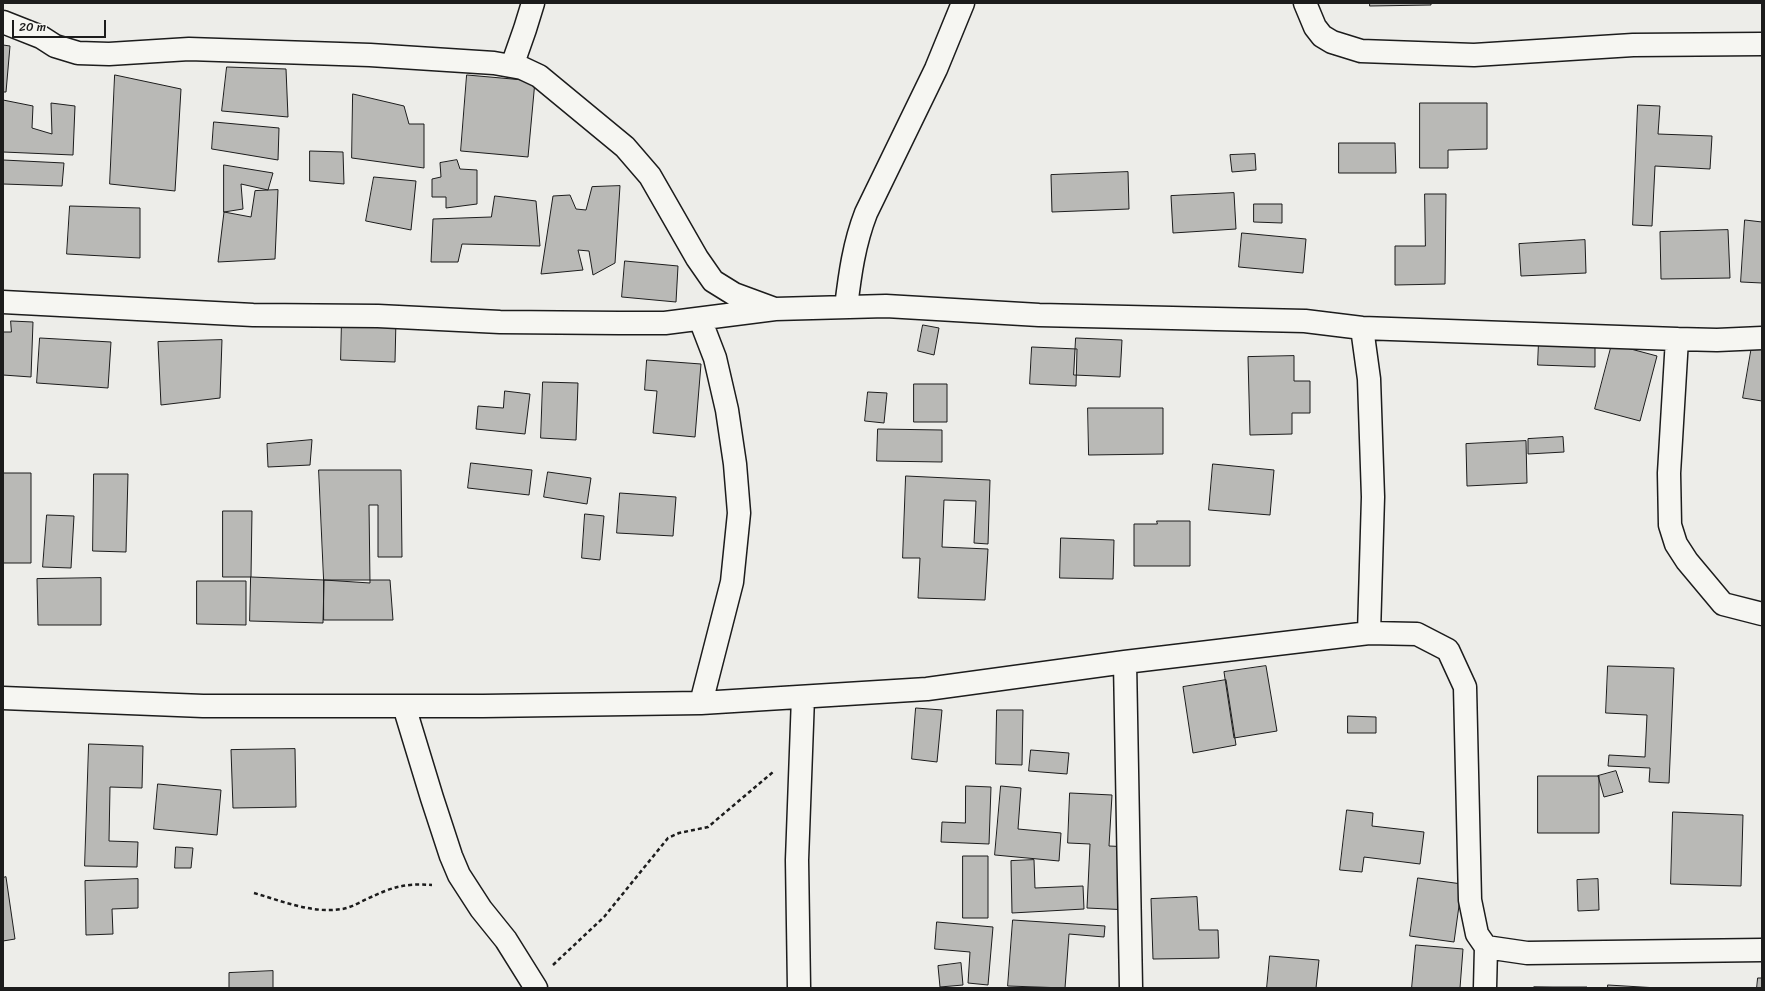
<!DOCTYPE html>
<style>
body{margin:0}
#map{position:relative;width:1765px;height:991px;overflow:hidden;background:#edede9;font-family:Sriracha,sans-serif}
canvas{display:block}
.frame{position:absolute;inset:0;border:4px solid #1c1c1c;pointer-events:none}
.scale{position:absolute;left:12px;top:20px;width:94px;height:18px;box-sizing:border-box;border:2px solid #1c1c1c;border-top:0;padding-left:5px;font-size:12px;line-height:14px;white-space:nowrap;color:#1c1c1c;-webkit-text-stroke:3px #f6f6f2;paint-order:stroke}
</style>
<div id="map">
<canvas width="1765" height="991"></canvas>
<div class="frame"></div>
<div class="scale">20 m</div>
</div>
<script>
const ctx = document.querySelector('canvas').getContext('2d');
ctx.lineJoin = 'round';
function fillPath(path, color) { ctx.fillStyle = color; ctx.fill(path, 'evenodd'); }
function strokePath(path, color, width, dash) { ctx.strokeStyle = color; ctx.lineWidth = width; ctx.lineCap = dash ? 'butt' : 'round'; ctx.setLineDash(dash || []); ctx.stroke(path); }
const building = new Path2D(`
 M1370,3H1431V5L1370,6Z
 M3,45L10,46L6,92H3Z
 M227,67L286,69L288,117L222,111Z
 M115,75L181,89L175,191L110,184Z
 M467,75L535,81L528,157L461,151Z
 M353,94L404,106L409,124H424V168L352,158Z
 M3,100L33,106L32,128L52,134L51,103L75,106L73,155L3,152Z
 M1420,103H1487V149L1448,150V168H1420Z
 M1638,105L1660,106L1658,134L1712,136L1710,169L1655,166L1652,226L1633,225Z
 M214,122L279,128L278,160L212,149Z
 M1339,143H1395L1396,173H1339Z
 M310,151L343,152L344,184L310,181Z
 M1255,154L1256,170L1232,172L1230,155Z
 M3,160L64,163L62,186L3,184Z
 M457,160L460,169L477,170V204L446,208V197H432V179L441,177L440,163Z
 M224,165L273,173L268,190L241,184L243,209L224,212Z
 M1128,172L1129,209L1052,212L1051,175Z
 M374,177L416,181L411,230L366,221Z
 M620,186L615,263L593,275L589,251L578,250L583,270L541,274L553,196L570,195L576,209L586,210L592,187Z
 M278,190L275,259L218,262L224,212L251,217L255,191Z
 M1234,193L1236,229L1173,233L1171,196Z
 M1425,194H1446L1445,284L1395,285V246H1425Z
 M495,196L536,201L540,246L462,244L458,262H431L433,219L491,217Z
 M1254,204H1282V223L1254,222Z
 M70,206L140,208V258L67,254Z
 M1745,220L1762,222V283L1741,282Z
 M1728,230L1730,278L1661,279L1660,232Z
 M1242,233L1306,239L1303,273L1239,267Z
 M1585,240L1586,273L1521,276L1519,244Z
 M625,261L678,266L676,302L622,297Z
 M342,317L396,319L395,362L341,360Z
 M11,321L33,322L31,377L3,375V332H11Z
 M923,325L939,328L934,355L918,351Z
 M40,338L111,342L108,388L37,383Z
 M1076,338L1122,340L1120,377L1074,375Z
 M222,340L220,398L161,405L158,342Z
 M1539,340L1595,341V367L1538,365Z
 M1753,340L1762,341V401L1743,398Z
 M1612,344L1657,356L1640,421L1595,409Z
 M1032,347L1077,349L1076,386L1030,384Z
 M1294,356V381H1310V413H1292V434L1250,435L1248,357Z
 M647,360L701,364L695,437L653,433L657,391L645,390Z
 M543,382L578,383L576,440L541,438Z
 M914,384H947V422H914Z
 M505,391L530,394L525,434L476,429L478,406L503,408Z
 M868,392L887,393L884,423L865,421Z
 M1088,408H1163V454L1089,455Z
 M878,429L942,430V462L877,461Z
 M1563,437L1564,452L1528,454V439Z
 M312,440L310,465L268,467L267,444Z
 M1526,441L1527,483L1467,486L1466,444Z
 M471,463L532,470L529,495L468,488Z
 M1213,464L1274,470L1270,515L1209,510Z
 M319,470H401L402,557H378V505H369L370,583L324,580Z
 M548,472L591,478L587,504L544,497Z
 M3,473H31V563H3Z
 M94,474H128L126,552L93,551Z
 M906,476L990,480L988,544L974,543L976,501L944,500L942,547L988,549L985,600L918,598L920,558H903Z
 M620,493L676,497L673,536L617,533Z
 M223,511H252L251,577H223Z
 M585,514L604,516L600,560L582,558Z
 M47,515L74,516L71,568L43,567Z
 M1157,521H1190V566H1134V524H1157Z
 M1061,538L1114,540L1113,579L1060,578Z
 M251,577L324,580L323,623L250,621Z
 M101,578V625H38L37,579Z
 M324,580H390L393,620H324Z
 M197,581H246V625L197,624Z
 M1266,666L1277,731L1234,738L1224,672Z
 M1608,666L1674,668L1669,783L1649,782L1650,768L1608,766L1609,755L1645,757L1647,715L1606,713Z
 M1226,680L1236,745L1193,753L1183,687Z
 M916,708L942,710L937,762L912,759Z
 M997,710H1023L1022,765L996,764Z
 M1348,716L1376,717V733H1348Z
 M89,744L143,746L142,788L110,787L109,841L138,842L137,867L85,866Z
 M295,749L296,807L233,808L231,750Z
 M1031,750L1069,753L1067,774L1029,771Z
 M1616,771L1623,792L1604,797L1598,776Z
 M1538,776H1599V833H1538Z
 M158,784L221,790L217,835L154,829Z
 M966,786L991,787L989,844L941,842L942,822L965,823Z
 M1001,786L1021,788L1018,829L1061,833L1059,861L995,855Z
 M1070,793L1112,795L1109,846L1133,847L1130,910L1087,908L1090,844L1068,843Z
 M1347,810L1373,813L1372,826L1424,832L1420,864L1364,857L1362,872L1340,870Z
 M1673,812L1743,815L1741,886L1671,884Z
 M176,847L193,848L191,868H175Z
 M963,856H988V918H963Z
 M1034,860L1035,888L1083,886L1084,909L1012,913L1011,861Z
 M6,877L15,939L3,941V878Z
 M1418,878L1462,884L1454,942L1410,936Z
 M138,879V908L112,909L113,934L86,935L85,881Z
 M1598,879L1599,910L1578,911L1577,880Z
 M1197,897L1199,930H1218L1219,958L1153,959L1151,899Z
 M1013,920L1105,926L1104,937L1069,934L1065,988L1008,986Z
 M937,922L993,927L988,985L968,983L970,952L935,949Z
 M1416,945L1463,949L1460,988H1412Z
 M1270,956L1319,960L1316,988H1267Z
 M961,963L963,985L940,987L938,966Z
 M273,971V988H229V973Z
 M1758,978H1762V988H1757Z
 M1608,985L1658,988H1608Z
 M1534,987H1587V988Z`);
fillPath(building, '#b9b9b6');
strokePath(building, '#1c1c1c', 1);
const minor = new Path2D(`
 M1305,3L1315,27L1322,36L1332,42L1361,51L1474,55L1633,45L1762,44
 M3,22L41,37L55,46L78,53L109,54L189,49L370,55L494,63L522,68L539,76L625,147L650,176L697,258L713,281L734,294L772,308
 M512,66L525,29L533,3
 M3,302L253,315L378,316L500,322L619,323H665L775,309L886,306L1039,315L1305,321L1362,328L1677,339L1717,340L1762,338
 M846,307C850,274 854,244 866,213L936,69L963,3
 M700,319L715,358L727,410L735,464L739,513L732,582L701,703
 M1362,328L1369,379L1373,497L1369,633
 M1677,339L1669,473L1670,525L1676,544L1687,561L1723,604L1762,614
 M1125,662L1131,988
 M3,698L203,706H483L701,703L927,689L1125,662L1369,633L1417,634L1448,650L1465,687L1470,900L1477,934L1486,947L1527,953L1762,950
 M404,706L432,798L451,856L459,875L481,909L506,940L536,988
 M799,988L797,860L803,697
 M1485,988L1486,947`);
strokePath(minor, '#1c1c1c', 25);
strokePath(new Path2D(`
 M254,893C282,901 313,914 342,909C350,908 360,902 367,899C392,887 405,883 432,885
 M553,965L604,917L668,838L679,833L708,827L773,772`), '#1c1c1c', 2.5, [4, 3]);
strokePath(minor, '#f6f6f2', 22);
</script>
